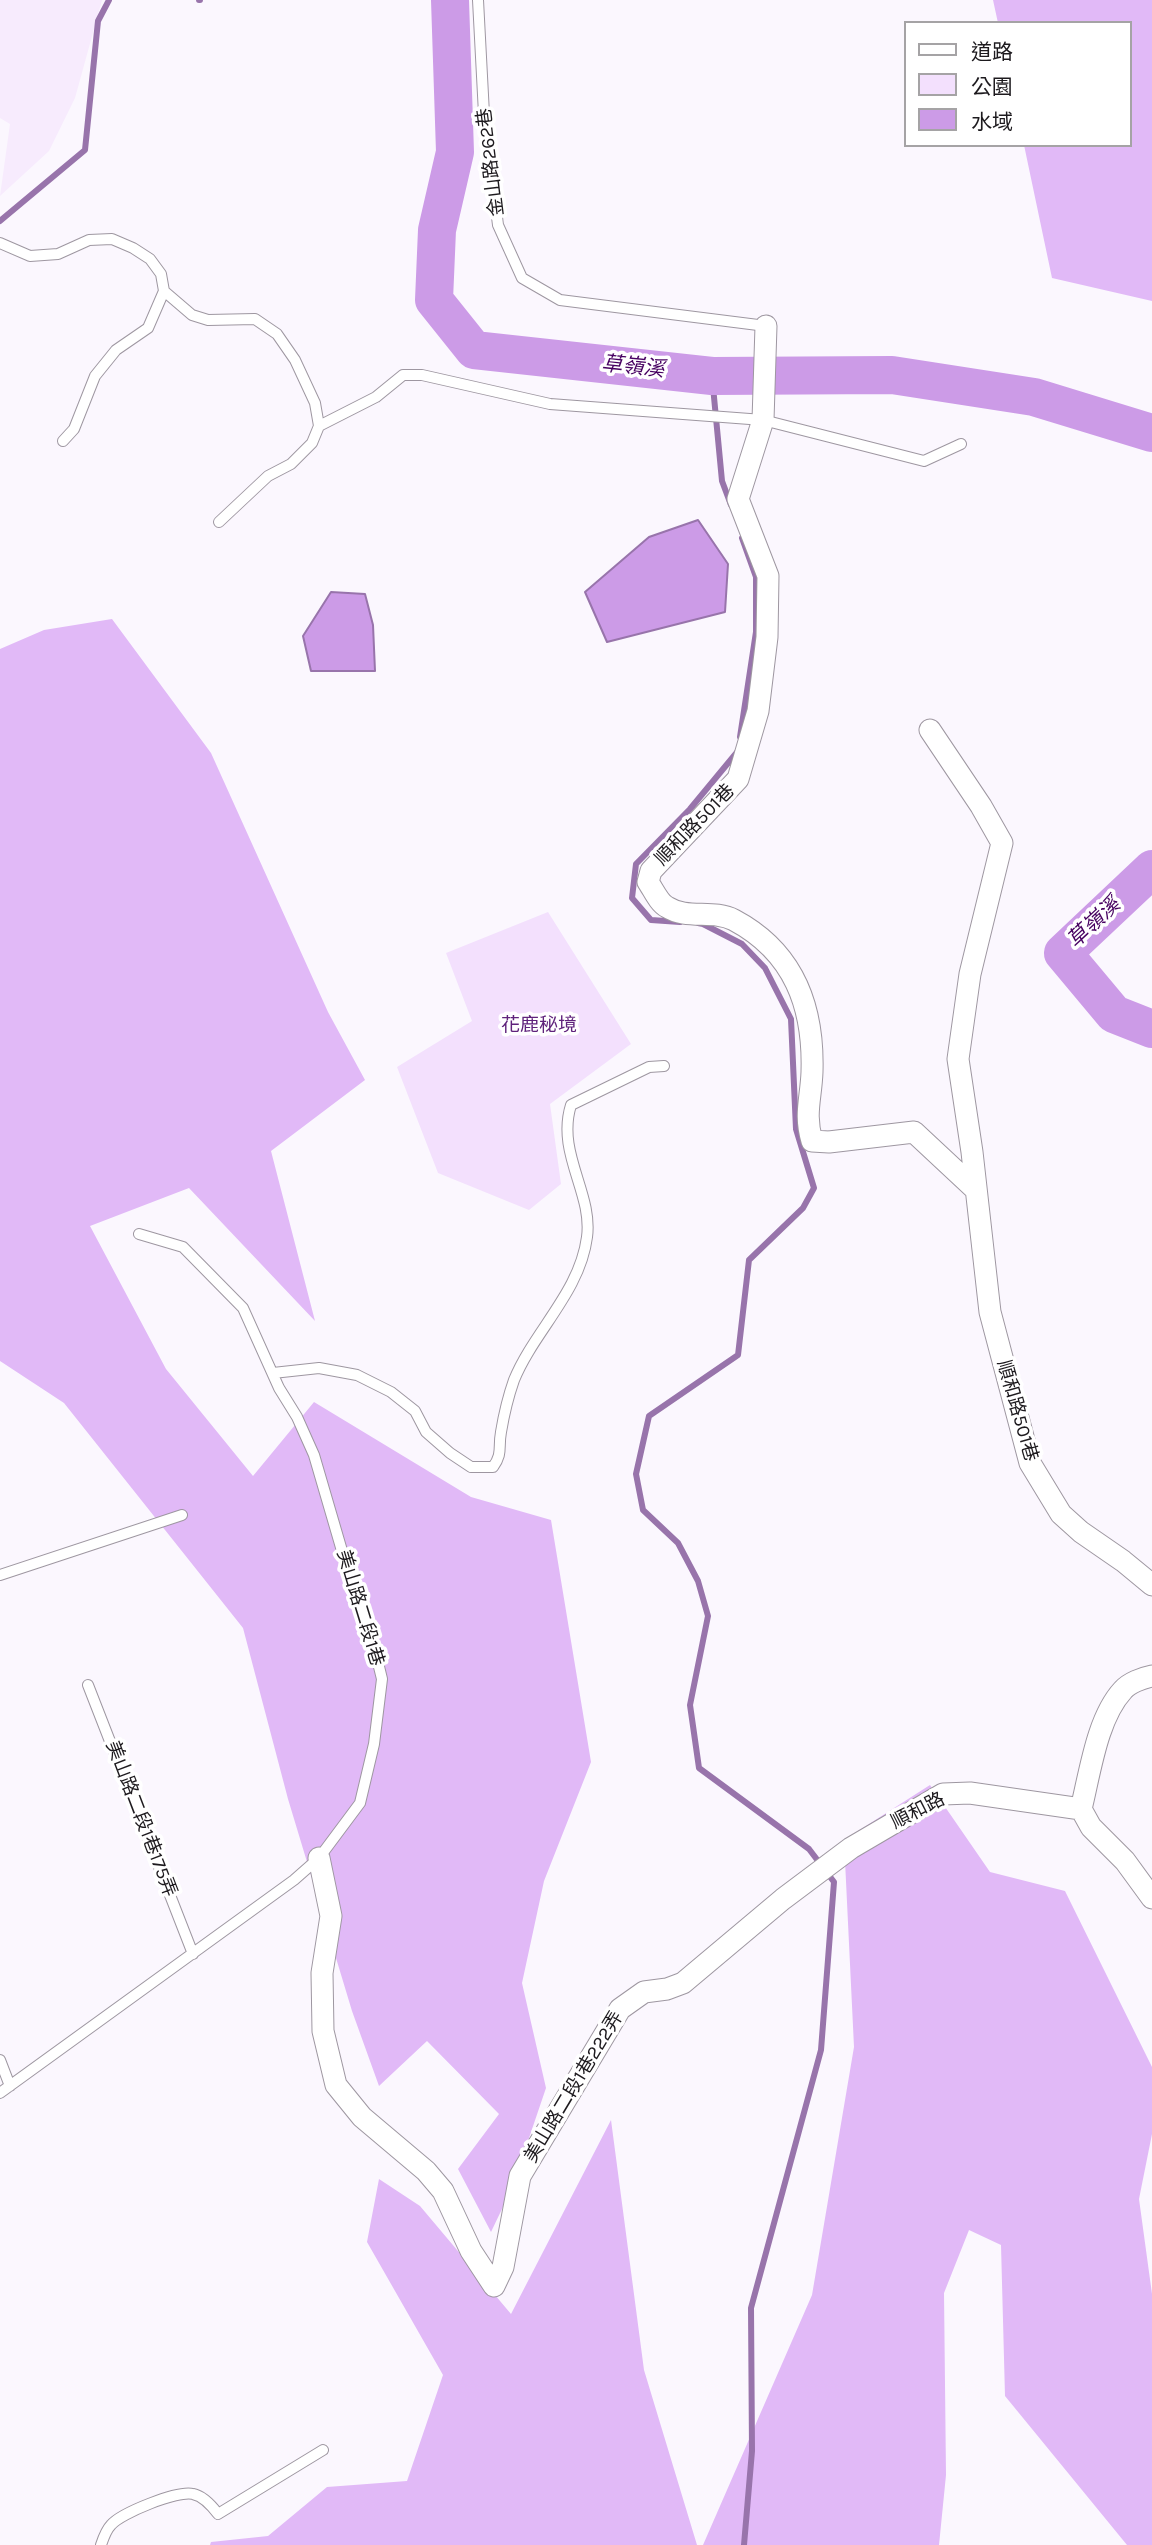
<!DOCTYPE html>
<meta charset="utf-8">
<style>
body{margin:0}
#map{position:relative;width:1152px;height:2545px;overflow:hidden;background:#fbf7fe;font-family:Karla,"Noto Sans TC",sans-serif}
canvas{display:block}
.legend{position:absolute;left:904px;top:21px;width:228px;height:126px;box-sizing:border-box;background:#fff;border:2px solid #a5a3a5;margin:0;padding:9px 12px;list-style:none;font-size:21px;color:#1d1a1e}
.legend li{display:flex;align-items:center;gap:14px;height:35px}
.legend b{width:35px;border:2px solid #a5a3a5}
</style>
<div id="map">
<canvas width="1152" height="2545"></canvas>
<ul class="legend">
<li><b style="height:9px;background:#fff"></b>道路</li>
<li><b style="height:19px;background:#f3e0fd"></b>公園</li>
<li><b style="height:19px;background:#cc9be7"></b>水域</li>
</ul>
</div>
<script>
const ctx = document.querySelector('canvas').getContext('2d');
ctx.lineJoin = 'round';
function fillPath(path, color) { ctx.fillStyle = color; ctx.fill(path, 'evenodd'); }
function strokePath(path, color, width, dash) { ctx.strokeStyle = color; ctx.lineWidth = width; ctx.lineCap = dash ? 'butt' : 'round'; ctx.setLineDash(dash || []); ctx.stroke(path); }
function drawText(font, color, halo, rows, align = 'center') {
  ctx.font = font + ' Karla,"Noto Sans TC",sans-serif'; ctx.lineWidth = 7; ctx.setLineDash([]); ctx.textBaseline = 'middle'; ctx.strokeStyle = halo; ctx.fillStyle = color; for (const [text, x, y, turn = 0] of rows) {
    ctx.save(); ctx.translate(x, y); ctx.rotate((+turn || 0) * Math.PI / 180); ctx.textAlign = isNaN(turn) ? turn : align; if (halo) ctx.strokeText(text, 0, 0); ctx.fillText(text, 0, 0); ctx.restore();
  }
}
fillPath(new Path2D(`
 M0,0H102L75,98L49,151L0,196L10,124L0,118Z`), '#f7ebfd');
fillPath(new Path2D(`
 M548,912L631,1044L550,1104L561,1184L529,1210L438,1173L397,1067L472,1021L446,953Z`), '#f3e0fd');
fillPath(new Path2D(`
 M993,0H1152V301L1052,278L1024,145H1129V23H998Z
 M112,619L211,753L328,1012L365,1080L271,1151L315,1321L189,1188L90,1226L166,1369L253,1476L314,1402L471,1497L551,1520L591,1762L544,1881L522,1983L546,2088L512,2188L491,2232L458,2169L499,2114L427,2041L379,2086L352,2011L288,1799L243,1628L64,1403L0,1361V649L44,630Z
 M930,1785L990,1872L1065,1891L1152,2067V2134L1139,2199L1152,2294V2545H1127L1005,2396L1001,2245L969,2230L944,2293L946,2475L939,2545H703L812,2295L854,2047L844,1840Z
 M611,2120L644,2370L697,2545H210L211,2542L268,2536L327,2487L407,2481L443,2375L367,2242L379,2179L420,2206L511,2314Z`), '#e1b9f7');
const water = new Path2D(`
 M698,520L728,564L725,612L607,642L585,592L649,537Z
 M331,592L365,594L373,625L375,671H311L303,636Z`);
fillPath(water, '#cc9be7');
strokePath(water, '#9874ab', 2);
strokePath(new Path2D(`
 M199,0H200
 M0,221L85,150L98,21L109,0
 M712,376L722,481L731,505
 M740,737L756,632V577L742,538
 M680,922L651,920L632,898L636,864L690,809L738,751
 M698,923L703,924L742,944L765,968L791,1019L796,1129L814,1188L803,1208L749,1260L738,1355L649,1416L636,1474L643,1510L678,1543L698,1581L708,1616L690,1705L699,1768L809,1849L834,1882L821,2050L751,2308L752,2451L744,2545`), '#9874ab', 6);
strokePath(new Path2D(`
 M450,0L455,152L437,230L434,300L474,350L712,376L892,375L1034,397L1152,433
 M1152,869L1063,953L1114,1014L1152,1029`), '#cc9be7', 38);
const service = new Path2D(`
 M478,0L484,114L498,225L522,278L560,300L766,326
 M0,243L30,256L58,254L89,240L112,239L133,248L150,259L161,274L164,291L148,328L116,350L95,376L74,429L63,441
 M164,291L192,315L208,320L255,319L277,334L295,360L315,403L319,426L312,443L291,464L268,476L219,522
 M319,426L376,397L403,375H422L550,404L763,420L924,461L961,444
 M273,1373L319,1368L357,1375L391,1392L415,1411L426,1432L450,1453L471,1467H493C503,1453 498,1448 501,1432C504,1414 508,1397 514,1380C534,1331 580,1292 587,1237C593,1193 556,1153 571,1105L649,1067L664,1066
 M0,1575L182,1515
 M88,1685L193,1954
 M0,2060L10,2086
 M0,2093L294,1880L319,1858L360,1803L374,1744L382,1679L373,1642L347,1568L314,1455L297,1417L279,1388L243,1308L183,1247L139,1234
 M101,2545C103,2539 106,2530 111,2525C121,2513 178,2490 193,2494C203,2496 212,2506 218,2514L323,2450`);
const minor = new Path2D(`
 M766,326L763,420L738,499L768,576L767,637L758,711L738,779L651,871L648,882C653,889 659,903 667,907C687,920 713,909 734,920C794,952 814,1006 812,1072C811,1099 804,1114 812,1141L829,1142L914,1132L974,1188
 M930,730L981,806L1002,843L970,974L958,1059L972,1152L990,1312L1030,1463L1061,1514L1081,1532L1123,1561L1152,1585
 M1152,1676C1142,1678 1129,1683 1123,1690C1097,1718 1090,1773 1081,1809L1091,1827L1125,1861L1152,1898
 M319,1858L331,1916L322,1973L323,2031L336,2085L362,2117L426,2171L443,2191L471,2251L494,2286L503,2267L520,2176L620,2009L644,1992L667,1989L683,1983L783,1899L851,1848L943,1794L970,1793L1081,1809`);
strokePath(service, '#9e97a1', 12);
strokePath(minor, '#9e97a1', 23);
strokePath(service, '#fff', 10);
strokePath(minor, '#fff', 21);
drawText('19px', '#1d1a1e', '#fff', [
 ["金山路262巷",491,162,-97],
 ["順和路501巷",695,825,-46],
 ["順和路501巷",1017,1411,74],
 ["美山路二段1巷",360,1608,73],
 ["順和路",918,1811,-27],
 ["美山路二段1巷175弄",141,1819,69],
 ["美山路二段1巷222弄",574,2087,-59]
]);
drawText('19px', '#5f227b', '#fff', [
 ["花鹿秘境",539,1026]
]);
drawText('italic 21px', '#460060', '#fff', [
 ["草嶺溪",633,367,6],
 ["草嶺溪",1094,923,-43]
]);
</script>
